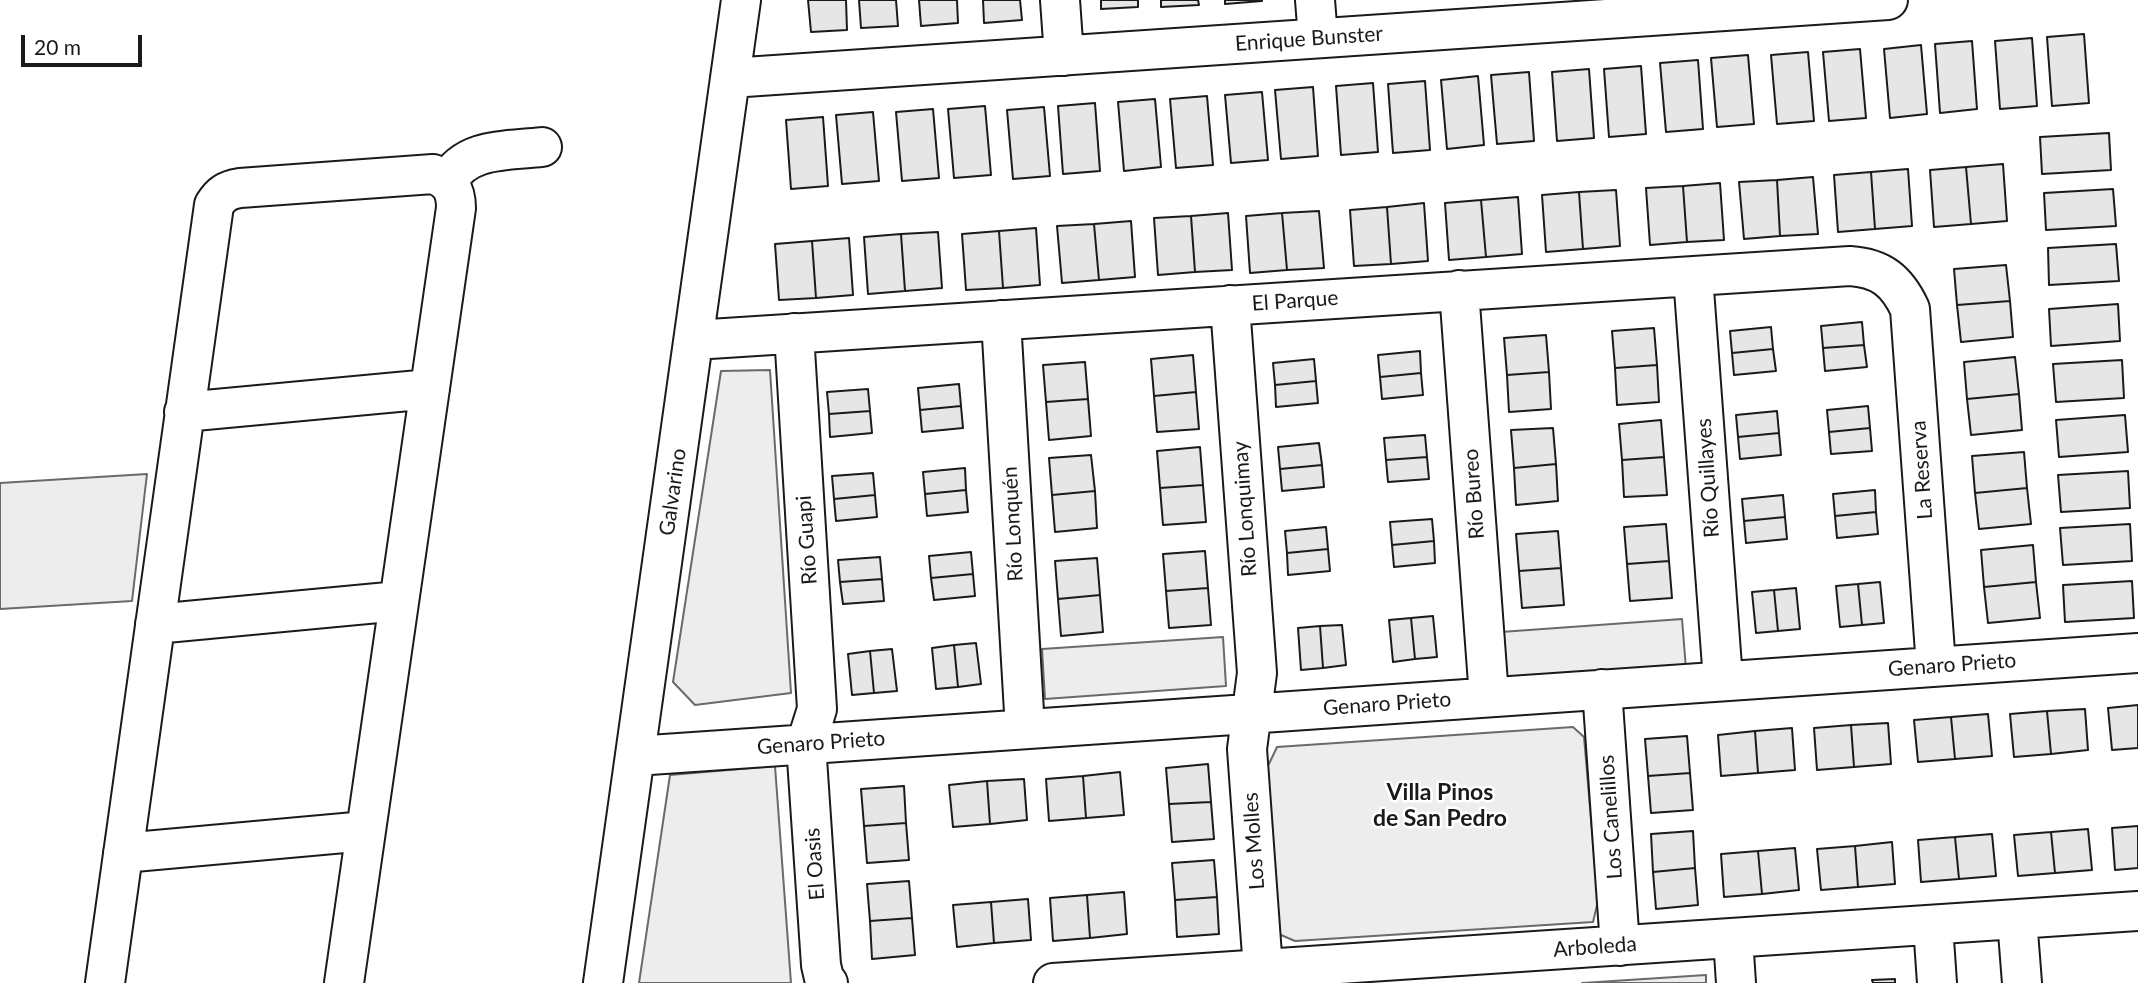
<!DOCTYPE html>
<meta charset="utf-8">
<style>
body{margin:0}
#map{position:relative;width:2138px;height:983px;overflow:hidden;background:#fff;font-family:Lato,sans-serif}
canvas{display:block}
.scale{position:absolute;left:21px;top:35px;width:121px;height:32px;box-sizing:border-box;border:4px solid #1a1a1a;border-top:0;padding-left:9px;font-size:21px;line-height:24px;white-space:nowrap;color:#1a1a1a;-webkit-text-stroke:5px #fff;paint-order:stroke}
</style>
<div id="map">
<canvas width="2138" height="983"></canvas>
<div class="scale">20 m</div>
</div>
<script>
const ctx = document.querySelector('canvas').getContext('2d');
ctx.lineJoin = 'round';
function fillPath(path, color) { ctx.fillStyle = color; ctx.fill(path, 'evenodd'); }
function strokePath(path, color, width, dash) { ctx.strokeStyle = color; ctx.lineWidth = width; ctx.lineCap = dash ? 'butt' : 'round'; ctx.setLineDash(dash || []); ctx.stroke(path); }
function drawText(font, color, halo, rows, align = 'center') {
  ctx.font = font + ' Lato,sans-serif'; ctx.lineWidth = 5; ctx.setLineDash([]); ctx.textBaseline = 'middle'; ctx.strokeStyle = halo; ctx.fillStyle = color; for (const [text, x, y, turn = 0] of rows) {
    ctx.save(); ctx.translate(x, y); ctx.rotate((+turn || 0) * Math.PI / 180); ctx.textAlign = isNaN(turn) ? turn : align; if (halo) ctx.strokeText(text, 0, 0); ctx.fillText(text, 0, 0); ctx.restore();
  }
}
const built = new Path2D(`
 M770,370L791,693L695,705L673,682L721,371Z
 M147,474L132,601L0,609V483Z
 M1682,619L1686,669L1504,681L1501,632Z
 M1223,637L1226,686L1045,699L1042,649Z
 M1573,727L1584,737L1598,901L1593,922L1295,941L1274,932L1268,766L1277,747Z
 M775,766L791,983H639L670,775Z
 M1706,975V983H1582Z`);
fillPath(built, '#ededed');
strokePath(built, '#6a6a6a', 2);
const building = new Path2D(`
 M808,0H846L847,30L811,32Z
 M859,0H896L898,26L861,28Z
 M919,0H957L958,23L921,26Z
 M983,0H1020L1022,20L984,23Z
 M1101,0H1138V7L1101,9Z
 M1161,0H1198L1199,5L1161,7Z
 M1225,0H1262V1L1225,4Z
 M2084,34L2089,103L2052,106L2047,37Z
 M2032,38L2037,106L2000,109L1995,41Z
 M1972,41L1977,109L1940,113L1935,44Z
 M1921,45L1927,114L1890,118L1884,49Z
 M1860,49L1866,118L1829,121L1823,52Z
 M1808,52L1814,121L1777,124L1771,55Z
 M1748,55L1754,124L1717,127L1711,58Z
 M1698,60L1703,129L1666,132L1660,63Z
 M1641,66L1646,134L1609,137L1604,69Z
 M1589,69L1594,138L1557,141L1552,72Z
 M1529,72L1534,141L1497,144L1491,75Z
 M1478,76L1484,145L1447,149L1441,80Z
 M1425,81L1430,150L1393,153L1388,84Z
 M1373,83L1378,152L1341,155L1336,86Z
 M1313,87L1318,156L1281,159L1275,90Z
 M1262,92L1268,160L1231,163L1225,95Z
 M1207,96L1213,165L1176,168L1170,99Z
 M1155,99L1161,167L1124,171L1118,102Z
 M1095,103L1100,171L1063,174L1058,106Z
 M985,106L991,175L954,178L948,109Z
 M1044,107L1050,176L1013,179L1007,110Z
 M933,109L939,178L902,181L896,112Z
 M873,112L879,181L842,184L836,115Z
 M823,117L828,186L791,189L786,120Z
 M2109,133L2111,170L2042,174L2040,137Z
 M2003,164L2007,221L1971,224L1966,167Z
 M1966,167L1971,224L1934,227L1930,170Z
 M1908,169L1912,226L1875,229L1871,172Z
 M1871,172L1875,229L1838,232L1834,175Z
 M1813,177L1818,234L1780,236L1777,180Z
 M1777,180L1780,236L1744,239L1739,182Z
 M1720,183L1724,240L1687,242L1683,186Z
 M1683,186L1687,242L1650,245L1646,188Z
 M2113,189L2116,226L2046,230L2044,193Z
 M1616,190L1620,246L1583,249L1579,192Z
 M1579,192L1583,249L1546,252L1542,195Z
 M1518,197L1522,254L1486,257L1481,200Z
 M1481,200L1486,257L1449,260L1445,203Z
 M1424,203L1428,261L1391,264L1387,207Z
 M1387,207L1391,264L1354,266L1350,210Z
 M1319,211L1324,268L1287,270L1282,213Z
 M1228,213L1232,270L1195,272L1191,216Z
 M1282,213L1287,270L1250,273L1246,216Z
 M1191,216L1195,272L1158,275L1154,218Z
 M1131,221L1135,277L1099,280L1094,224Z
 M1094,224L1099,280L1062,283L1057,226Z
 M1036,228L1040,285L1003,288L999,231Z
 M999,231L1003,288L966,290L962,234Z
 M938,232L942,288L905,291L901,234Z
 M901,234L905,291L868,294L864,237Z
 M849,238L853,295L816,298L812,241Z
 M812,241L816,298L779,300L775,244Z
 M2116,244L2119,281L2049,285L2048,248Z
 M2006,265L2010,301L1957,305L1954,269Z
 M2010,301L2013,337L1961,342L1957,305Z
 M2118,304L2120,341L2051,346L2049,309Z
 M1862,322L1864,345L1823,348L1821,326Z
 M1771,327L1773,349L1732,353L1730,331Z
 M1654,328L1657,365L1615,368L1612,331Z
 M1546,335L1549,372L1507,375L1504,338Z
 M1864,345L1867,367L1825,371L1823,348Z
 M1773,349L1776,371L1734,375L1732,353Z
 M1420,351L1421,373L1380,377L1378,355Z
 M1193,355L1196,392L1154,396L1151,359Z
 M2015,357L2019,394L1967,399L1964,362Z
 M1314,359L1316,381L1275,385L1273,363Z
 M2122,360L2124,398L2056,402L2053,364Z
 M1085,362L1088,399L1046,402L1043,365Z
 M1657,365L1659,402L1617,405L1615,368Z
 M1549,372L1551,409L1509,412L1507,375Z
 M1421,373L1423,395L1382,399L1380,377Z
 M1316,381L1318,403L1276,407L1275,385Z
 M959,384L961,406L920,410L918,388Z
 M868,389L870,411L829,414L827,392Z
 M1196,392L1199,429L1157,432L1154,396Z
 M2019,394L2022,430L1971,435L1967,399Z
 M1088,399L1091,436L1049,440L1046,402Z
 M961,406L963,428L922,432L920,410Z
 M1868,406L1870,428L1829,432L1827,410Z
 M870,411L872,433L830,437L829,414Z
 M1777,411L1779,433L1738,437L1736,415Z
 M2125,415L2128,452L2059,457L2056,420Z
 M1661,420L1664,457L1622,460L1619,424Z
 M1553,428L1556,464L1514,468L1511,430Z
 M1870,428L1872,451L1831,454L1829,432Z
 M1779,433L1781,455L1740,459L1738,437Z
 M1425,435L1427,457L1386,460L1384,438Z
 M1319,443L1322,465L1280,469L1278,447Z
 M1200,447L1203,485L1160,488L1157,451Z
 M2024,452L2027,488L1975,493L1972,456Z
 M1091,455L1095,491L1052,495L1049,458Z
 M1427,457L1429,479L1388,482L1386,460Z
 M1664,457L1667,495L1624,497L1622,460Z
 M1556,464L1558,501L1516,505L1514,468Z
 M1322,465L1324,487L1282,491L1280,469Z
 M965,468L966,490L925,494L923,472Z
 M2128,471L2130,508L2061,512L2058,475Z
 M873,473L875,495L834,499L832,476Z
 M1203,485L1206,522L1163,525L1160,488Z
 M2027,488L2031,524L1979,529L1975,493Z
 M966,490L968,512L927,516L925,494Z
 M1875,490L1876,512L1835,516L1833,494Z
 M1095,491L1097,528L1055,532L1052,495Z
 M875,495L877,517L836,521L834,499Z
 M1783,495L1785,517L1744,521L1742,499Z
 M1876,512L1878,534L1837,538L1835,516Z
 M1785,517L1787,539L1746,543L1744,521Z
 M1432,519L1434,541L1392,545L1390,522Z
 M1666,524L1669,561L1627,564L1624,527Z
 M2130,524L2132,561L2063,565L2060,528Z
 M1326,527L1328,549L1287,553L1285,531Z
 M1558,531L1561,568L1519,571L1516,534Z
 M1434,541L1435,563L1394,567L1392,545Z
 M2033,545L2036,582L1984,587L1981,550Z
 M1328,549L1330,571L1288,575L1287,553Z
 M1205,551L1208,588L1166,591L1163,554Z
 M971,552L973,574L931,578L929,556Z
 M880,557L882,579L840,582L838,560Z
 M1097,558L1100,595L1058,599L1055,561Z
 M1669,561L1672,598L1630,601L1627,564Z
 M1561,568L1564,605L1522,608L1519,571Z
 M973,574L975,596L934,600L931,578Z
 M882,579L884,601L843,604L840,582Z
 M2132,581L2134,618L2065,622L2063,585Z
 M1880,582L1884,623L1862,625L1858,584Z
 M2036,582L2040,618L1988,623L1984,587Z
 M1858,584L1862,625L1840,627L1836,586Z
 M1208,588L1211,625L1169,628L1166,591Z
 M1796,588L1800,629L1778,631L1774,590Z
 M1774,590L1778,631L1756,633L1752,592Z
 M1100,595L1103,632L1061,636L1058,599Z
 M1433,616L1437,657L1415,659L1411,618Z
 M1411,618L1415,659L1393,662L1389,620Z
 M1342,625L1346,665L1323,668L1320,626Z
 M1320,626L1323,668L1301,670L1298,628Z
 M976,643L981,684L958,687L954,645Z
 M954,645L958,687L936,689L932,648Z
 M892,649L897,691L874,693L870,651Z
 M870,651L874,693L852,695L848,654Z
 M2138,705V748L2112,750L2108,708Z
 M2085,709L2088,750L2051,754L2047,711Z
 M2047,711L2051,754L2014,757L2010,714Z
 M1988,714L1992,756L1955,759L1951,717Z
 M1951,717L1955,759L1918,762L1914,720Z
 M1888,723L1891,764L1854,767L1851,725Z
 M1851,725L1854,767L1817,770L1814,728Z
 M1792,728L1795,770L1758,773L1755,731Z
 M1755,731L1758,773L1721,776L1718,735Z
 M1687,736L1690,773L1648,776L1645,739Z
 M1208,764L1211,802L1169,804L1166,768Z
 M1120,772L1124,815L1086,818L1083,776Z
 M1690,773L1693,810L1651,813L1648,776Z
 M1083,776L1086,818L1049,821L1046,779Z
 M1024,779L1027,820L990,824L987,781Z
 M987,781L990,824L953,827L949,785Z
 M904,786L906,823L864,826L861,789Z
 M1211,802L1214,839L1172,842L1169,804Z
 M906,823L909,860L867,863L864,826Z
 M2138,826V868L2115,870L2112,828Z
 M2088,829L2092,870L2055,873L2051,832Z
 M1693,831L1695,868L1653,872L1651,834Z
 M2051,832L2055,873L2018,876L2014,835Z
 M1992,834L1996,876L1959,879L1955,837Z
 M1955,837L1959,879L1921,882L1918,840Z
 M1892,842L1895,884L1858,887L1855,846Z
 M1855,846L1858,887L1821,890L1817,849Z
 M1795,848L1799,890L1762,894L1758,851Z
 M1758,851L1762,894L1724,897L1721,854Z
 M1214,860L1217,897L1175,900L1172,863Z
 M1695,868L1698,905L1656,909L1653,872Z
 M909,881L912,918L870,921L867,884Z
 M1124,892L1127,934L1090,938L1087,895Z
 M1087,895L1090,938L1053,941L1050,898Z
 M1217,897L1219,934L1177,937L1175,900Z
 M1028,899L1031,940L994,943L991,902Z
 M991,902L994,943L957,947L953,905Z
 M912,918L915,955L872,959L870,921Z
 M1895,979V983H1873L1872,980Z`);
fillPath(building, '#e6e6e6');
strokePath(building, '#1a1a1a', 2);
const minor = new Path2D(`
 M1060,0L1064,56
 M1315,0L1318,38
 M730,78L1888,0
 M448,181C466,147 508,151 542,147
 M1693,276L1723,680
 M1459,290L1489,697
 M1230,305L1257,673L1247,749L1264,983
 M1001,320L1025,729
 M794,333L817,709L806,744L821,965L824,978L828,983
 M694,340L1850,266C1881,268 1897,281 1910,309L1936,666
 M184,412L430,389
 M155,624L399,601
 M1602,689L1620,946
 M635,756L2138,653
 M123,853L366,831
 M2017,919L2022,983
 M1933,925L1937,983
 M1733,938L1736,983
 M105,983L214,205C221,194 227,190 240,188L433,174C450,180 456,190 456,208L344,983
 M603,983L741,0
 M1053,983L2138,911`);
strokePath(minor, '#1a1a1a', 42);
strokePath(minor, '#fff', 38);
drawText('21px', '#1a1a1a', '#fff', [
 ["Enrique Bunster",1309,39,-4],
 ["El Parque",1295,301,-4],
 ["La Reserva",1922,470,-94],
 ["Río Quillayes",1708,478,-94],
 ["Galvarino",673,492,-82],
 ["Río Bureo",1474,494,-94],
 ["Río Lonquimay",1245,509,-94],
 ["Río Lonquén",1013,524,-93],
 ["Río Guapi",807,540,-94],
 ["Genaro Prieto",1952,665,-4],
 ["Genaro Prieto",1387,704,-4],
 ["Genaro Prieto",821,743,-4],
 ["Los Canelillos",1611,817,-94],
 ["Los Molles",1254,841,-94],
 ["El Oasis",815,864,-94],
 ["Arboleda",1595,947,-4]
]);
drawText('bold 23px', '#1a1a1a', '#fff', [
 ["Villa Pinos",1440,793],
 ["de San Pedro",1440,819]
]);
</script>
